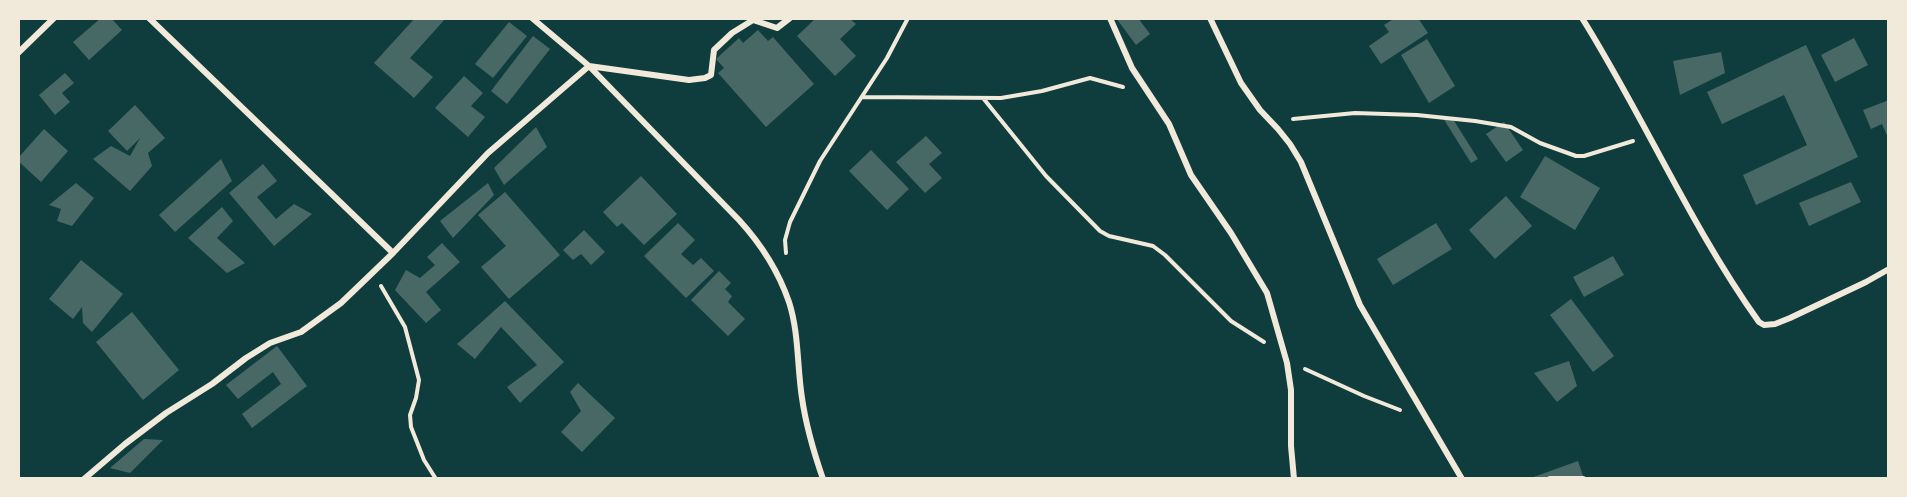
<!DOCTYPE html>
<style>
body{margin:0}
#map{position:relative;width:1907px;height:497px;overflow:hidden;background:#0f3d3e;font-family:Figtree,sans-serif}
canvas{display:block}
.frame{position:absolute;inset:0;border:20px solid #f1e9da;pointer-events:none}
</style>
<div id="map">
<canvas width="1907" height="497"></canvas>
<div class="frame"></div>
</div>
<script>
const ctx = document.querySelector('canvas').getContext('2d');
ctx.lineJoin = 'round';
function fillPath(path, color) { ctx.fillStyle = color; ctx.fill(path, 'evenodd'); }
function strokePath(path, color, width, dash) { ctx.strokeStyle = color; ctx.lineWidth = width; ctx.lineCap = dash ? 'butt' : 'round'; ctx.setLineDash(dash || []); ctx.stroke(path); }
fillPath(new Path2D(`
 M101,18H111L122,30L89,60L73,42Z
 M415,18H446L410,58L433,77L414,98L374,63Z
 M816,18H849L856,24L840,39L856,56L835,76L797,36Z
 M1116,18H1138L1150,34L1136,45Z
 M1395,18H1418L1428,33L1381,64L1369,46L1389,32L1384,25Z
 M509,22L527,36L493,78L475,64Z
 M758,30L768,41L773,37L814,84L766,127L718,73L724,68L716,59L739,38L743,43Z
 M533,36L550,49L507,104L491,91Z
 M1854,38L1868,65L1835,82L1821,55Z
 M1427,39L1455,86L1429,103L1401,55Z
 M1806,45L1858,157L1756,205L1743,175L1807,145L1784,95L1722,124L1707,92Z
 M1721,52L1725,73L1680,95L1673,61Z
 M65,73L74,83L62,93L70,102L55,115L39,95Z
 M464,76L483,93L471,106L485,117L468,137L435,108Z
 M1889,100V140L1882,124L1871,129L1863,110Z
 M135,105L165,138L148,153L152,166L130,191L93,159L111,146L130,156L140,138L127,151L108,131Z
 M1443,118L1453,119L1478,159L1471,163Z
 M1504,122L1523,150L1506,162L1486,134Z
 M536,127L547,147L504,185L494,168Z
 M44,129L68,151L41,182L18,161V158Z
 M926,136L942,153L929,164L942,178L925,193L896,162Z
 M871,150L909,189L887,210L849,171Z
 M1545,156L1600,188L1575,230L1520,197Z
 M221,159L232,181L175,232L159,215Z
 M263,164L277,181L257,197L276,219L294,204L312,214L274,246L229,193Z
 M641,176L677,214L644,245L622,223L617,227L603,212Z
 M1851,182L1861,202L1809,226L1799,203Z
 M76,183L94,198L72,226L57,221L61,209L49,205Z
 M488,183L494,195L453,238L440,221Z
 M505,192L560,255L509,299L481,267L506,246L478,215Z
 M1506,196L1532,226L1495,259L1469,230Z
 M222,207L233,221L217,238L245,263L227,273L188,238Z
 M678,223L695,240L681,254L693,265L701,258L714,271L686,298L644,256Z
 M1436,223L1452,249L1393,285L1377,259Z
 M584,230L605,252L591,265L581,254L573,260L563,250Z
 M442,243L460,262L426,292L441,310L426,323L395,290L406,270L420,278L435,265L427,257Z
 M1613,256L1624,275L1584,297L1573,277Z
 M81,260L123,294L92,332L83,323L82,307L73,319L49,299Z
 M719,271L731,283L725,289L732,296L728,302L745,319L728,336L691,300Z
 M1571,299L1614,356L1593,372L1550,315Z
 M505,301L564,362L520,403L507,387L537,365L501,327L475,359L457,344Z
 M132,312L179,370L143,400L96,342Z
 M277,346L307,386L252,428L242,414L281,384L273,372L238,399L226,385Z
 M1569,361L1577,386L1557,402L1534,373Z
 M578,383L615,418L582,452L561,432L581,411L570,392Z
 M144,439L163,440L130,473L110,468Z
 M1578,461L1584,479H1528Z`), '#486865');
strokePath(new Path2D(`
 M862,97L1001,98L1042,91L1090,78L1123,87
 M983,98L1046,176L1100,231L1109,236L1153,246L1165,255L1231,321L1264,342
 M1293,119L1355,113L1417,115L1475,121L1511,127L1540,143L1576,156H1584L1633,141
 M786,253L785,240L790,222L820,161L887,58L908,18
 M381,286L405,327L419,380L416,398L410,415L411,427L424,460L436,479
 M1305,369L1364,396L1400,410`), '#f1e9da', 4);
strokePath(new Path2D(`
 M149,18L393,253
 M532,18L589,66L739,220C761,244 778,270 789,302C799,333 797,366 802,398C806,426 814,453 823,479
 M1110,18L1132,68L1169,124L1191,175L1231,233L1267,293L1287,363L1291,390V446L1294,479
 M1210,18L1241,83L1260,110L1278,129L1290,144L1301,162L1360,305L1462,479
 M1582,18C1644,117 1691,227 1759,322L1764,325L1775,324L1790,318L1866,282L1889,269
 M18,53L54,18
 M84,479L125,444L166,413L212,384L246,358L270,343L301,332L341,303L393,253L488,153L589,66L689,80L705,78L711,75L714,50L732,33L753,20L777,28L790,18
 M1550,479H1583`), '#f1e9da', 6);
</script>
